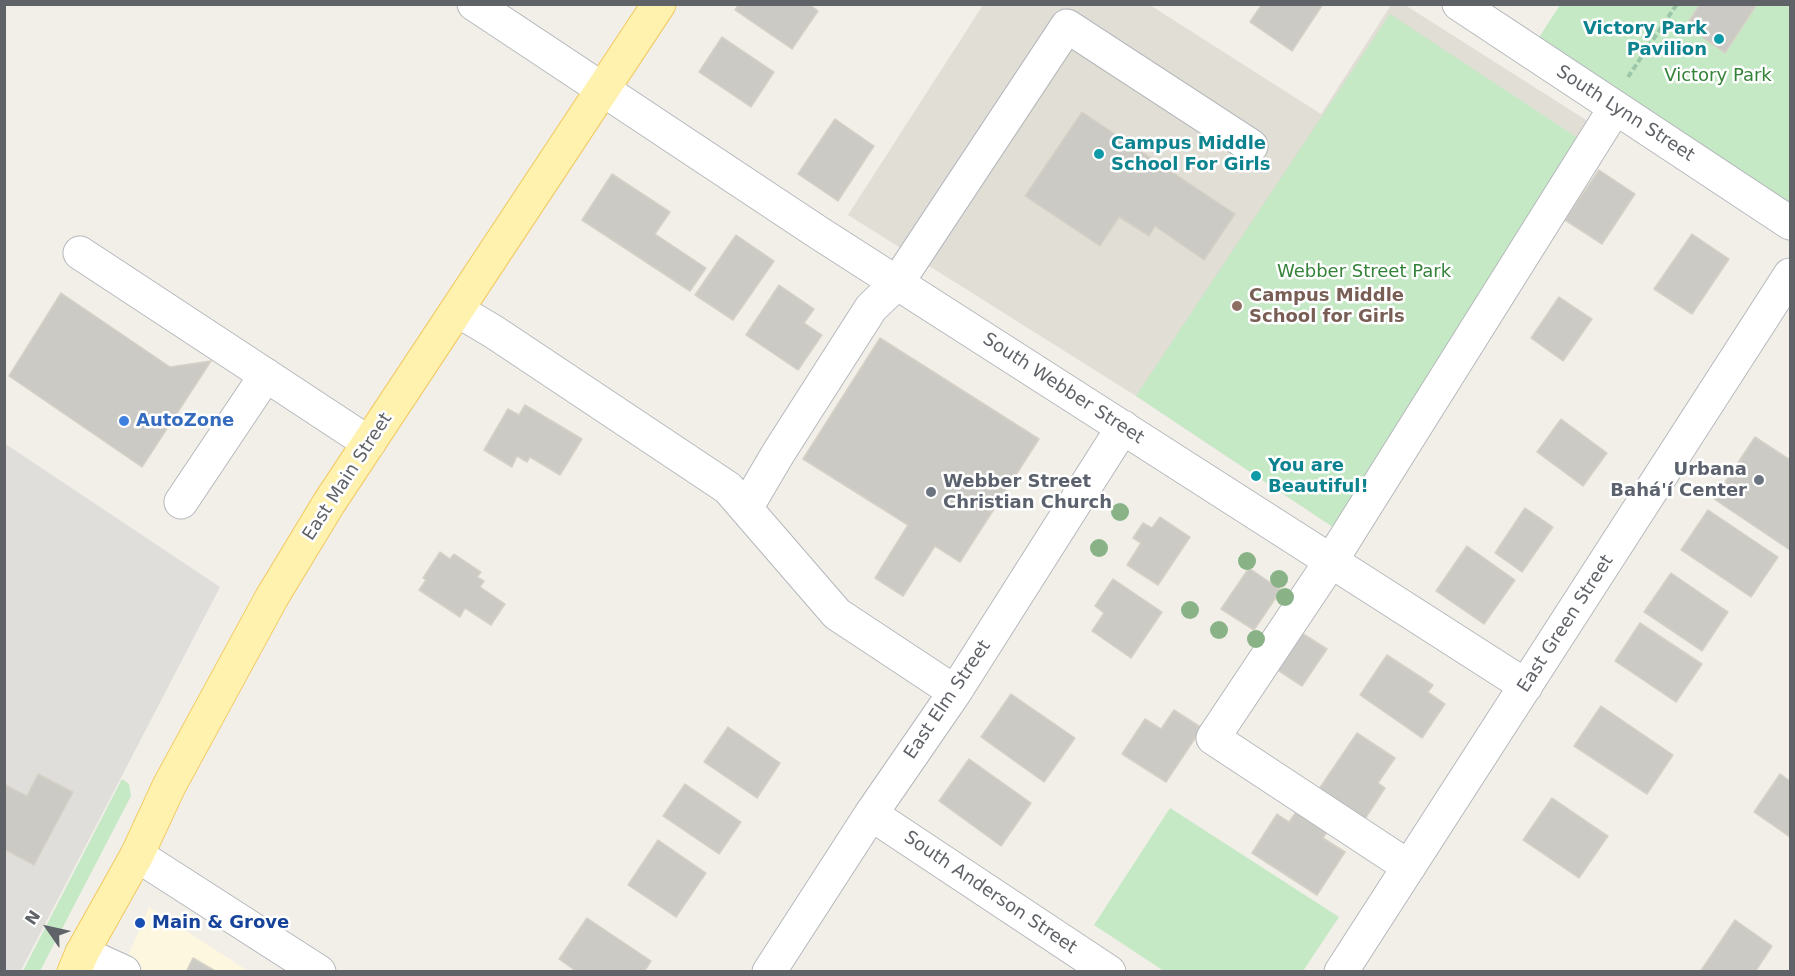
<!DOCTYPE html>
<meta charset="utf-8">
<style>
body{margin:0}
#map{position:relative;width:1795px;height:976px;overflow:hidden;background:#f1efe8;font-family:"DejaVu Sans",sans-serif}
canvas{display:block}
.frame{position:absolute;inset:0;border:6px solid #5f6368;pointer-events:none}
.north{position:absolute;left:18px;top:898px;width:60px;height:60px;-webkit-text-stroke:4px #fff;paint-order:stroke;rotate:304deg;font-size:16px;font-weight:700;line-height:24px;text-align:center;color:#5f6368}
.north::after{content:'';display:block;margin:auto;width:21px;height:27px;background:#5f6368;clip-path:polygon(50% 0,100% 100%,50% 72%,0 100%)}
</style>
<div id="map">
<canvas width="1795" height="976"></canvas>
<div class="frame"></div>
<div class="north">N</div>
</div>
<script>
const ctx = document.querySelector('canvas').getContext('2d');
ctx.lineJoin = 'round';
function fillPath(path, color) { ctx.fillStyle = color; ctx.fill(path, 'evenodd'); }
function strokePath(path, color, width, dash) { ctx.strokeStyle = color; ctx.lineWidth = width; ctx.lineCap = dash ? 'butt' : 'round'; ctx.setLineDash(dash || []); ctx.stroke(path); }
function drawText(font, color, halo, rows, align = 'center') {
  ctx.font = font + ' "DejaVu Sans",sans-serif'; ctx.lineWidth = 5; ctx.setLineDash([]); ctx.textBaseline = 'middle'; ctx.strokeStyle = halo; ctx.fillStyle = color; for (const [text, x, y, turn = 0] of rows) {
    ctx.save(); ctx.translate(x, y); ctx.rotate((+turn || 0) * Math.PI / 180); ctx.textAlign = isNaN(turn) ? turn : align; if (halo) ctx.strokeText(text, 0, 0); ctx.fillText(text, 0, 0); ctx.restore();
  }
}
fillPath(new Path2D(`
 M149,907L248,971L121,972Z`), '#fef7e0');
fillPath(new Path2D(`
 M4,443L220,587L20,972L4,971Z`), '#e0deda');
fillPath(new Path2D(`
 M983,5H1150L1321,114L1391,5H1405L1597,127L1339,531L1136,396L848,215Z`), '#e1ded6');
fillPath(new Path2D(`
 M1560,5H1790V208L1536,42Z
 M1390,14L1593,148L1339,531L1136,396Z
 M122,779L129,784L131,796L40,971H23Z
 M1170,808L1339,917L1303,971H1164L1094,925Z`), '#c5e8c5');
const building = new Path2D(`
 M739,4H809L818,11L792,49L735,10Z
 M1262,4H1323L1292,51L1250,22Z
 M1700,4H1757L1725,53L1686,26Z
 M722,37L774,72L751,107L699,72Z
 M1082,112L1235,214L1204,260L1155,226L1149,236L1119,217L1100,246L1025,196Z
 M835,119L874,146L838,201L798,174Z
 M1599,170L1635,194L1602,244L1565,220Z
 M612,174L670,212L655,234L706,268L690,291L582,220Z
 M1692,234L1729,259L1692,314L1654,289Z
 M736,235L774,261L733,320L695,295Z
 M779,285L814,309L804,323L822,335L798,370L746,335Z
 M61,293L170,367L211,361L142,467L9,376Z
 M1559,297L1592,319L1563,361L1531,338Z
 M880,338L1039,439L960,562L935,546L903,596L875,578L908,525L803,459Z
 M525,405L582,439L560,475L530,457L527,462L517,456L512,467L484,450L508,409L519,415Z
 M1561,419L1607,453L1583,486L1537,452Z
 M1755,437L1790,460V550L1714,499Z
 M1525,508L1553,527L1522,572L1495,553Z
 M1708,510L1778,557L1751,597L1681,550Z
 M1160,517L1190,537L1158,585L1127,565L1141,543L1133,538L1143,523L1152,528Z
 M1467,546L1515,580L1484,624L1436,591Z
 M440,552L450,559L454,554L481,572L477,577L484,581L480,587L505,604L491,625L465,608L460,617L419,590L426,580L423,578Z
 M1249,568L1281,590L1254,630L1221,609Z
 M1671,573L1728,612L1702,651L1644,612Z
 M1113,579L1162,612L1131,658L1092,631L1104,613L1095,606Z
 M1640,623L1702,664L1676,702L1615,661Z
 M1297,630L1327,649L1302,686L1273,667Z
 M1387,655L1433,685L1428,692L1445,704L1422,738L1360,695Z
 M1011,694L1075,738L1044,782L981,737Z
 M1601,706L1673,755L1647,794L1574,746Z
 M1174,710L1202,728L1166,782L1122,754L1145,719L1161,729Z
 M728,727L780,763L757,798L704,762Z
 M1357,733L1395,758L1378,783L1385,788L1363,822L1317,792Z
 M969,759L1031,803L1001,846L939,801Z
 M38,774L73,792L34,865L4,849V784L27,796Z
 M1780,774L1790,781V837L1754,812Z
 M685,784L741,822L719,854L663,816Z
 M1552,798L1608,836L1579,878L1523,840Z
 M1299,808L1330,828L1323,838L1345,852L1317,895L1252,853L1277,814L1289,822Z
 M658,840L706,873L676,917L628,885Z
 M587,918L651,961L644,972H577L559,959Z
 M1735,920L1772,946L1755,972H1700Z
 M193,958L217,972H186Z`);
fillPath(building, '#cccac5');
strokePath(building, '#d6d1c6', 1.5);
const minor = new Path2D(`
 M474,4L819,233L1526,686
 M1459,4L1790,223
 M80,253L369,443
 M457,310L494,332L728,488L837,614L955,692
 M181,502L266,375
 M746,508L779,452L871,308L897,283L1067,26L1251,146
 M871,814L1109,972
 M137,855L319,972
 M1409,867L1213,738L1331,561L1615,108
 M82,953L124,972
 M769,972L871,814L955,692L1123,427
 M1341,972L1790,275`);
const major = new Path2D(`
 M74,972L82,953L137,855L169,786L272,597L329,503L659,4`);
strokePath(minor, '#b5b8bc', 35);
strokePath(major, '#f2c960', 35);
strokePath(new Path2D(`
 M1628,77L1677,4`), '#9cc7a9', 4, [6, 3]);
strokePath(minor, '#fff', 33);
strokePath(major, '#fff2af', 33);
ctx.fillStyle = '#89b387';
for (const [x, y] of [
 [1120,512],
 [1099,548],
 [1247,561],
 [1279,579],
 [1285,597],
 [1190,610],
 [1219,630],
 [1256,639]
]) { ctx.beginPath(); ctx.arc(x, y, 9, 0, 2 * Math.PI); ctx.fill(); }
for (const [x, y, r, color] of [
 [1719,39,6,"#0f9aa8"],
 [1099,154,6,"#0f9aa8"],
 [1237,306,6,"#8d6e63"],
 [124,421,6,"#3f7fe0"],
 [1256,476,6,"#0f9aa8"],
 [1759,480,6,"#6b7280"],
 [931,492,6,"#6b7280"],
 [140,923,6,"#1a4fb4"]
]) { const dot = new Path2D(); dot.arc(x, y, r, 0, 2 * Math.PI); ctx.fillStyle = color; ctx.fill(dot); strokePath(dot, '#fff', 2); }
drawText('bold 18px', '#0d838f', '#fff', [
 ["Victory Park",1707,29,"right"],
 ["Pavilion",1707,50,"right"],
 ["Campus Middle",1111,144],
 ["School For Girls",1111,165],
 ["You are",1268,466],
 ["Beautiful!",1268,487]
], 'left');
drawText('18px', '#348238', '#fff', [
 ["Victory Park",1718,76],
 ["Webber Street Park",1364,272]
]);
drawText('18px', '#5f6368', '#fff', [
 ["South Lynn Street",1625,114,33],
 ["South Webber Street",1063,389,33],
 ["East Main Street",348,477,-57],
 ["East Green Street",1566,624,-57],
 ["East Elm Street",948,700,-56],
 ["South Anderson Street",990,893,34]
]);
drawText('bold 18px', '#785e54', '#fff', [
 ["Campus Middle",1249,296],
 ["School for Girls",1249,317]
], 'left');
drawText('bold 18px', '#366cbe', '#fff', [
 ["AutoZone",136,421]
], 'left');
drawText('bold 18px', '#5b616d', '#fff', [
 ["Urbana",1747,470],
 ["Bahá'í Center",1747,491],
 ["Webber Street",943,482,"left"],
 ["Christian Church",943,503,"left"]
], 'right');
drawText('bold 18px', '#164399', '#fff', [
 ["Main & Grove",152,923]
], 'left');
</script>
